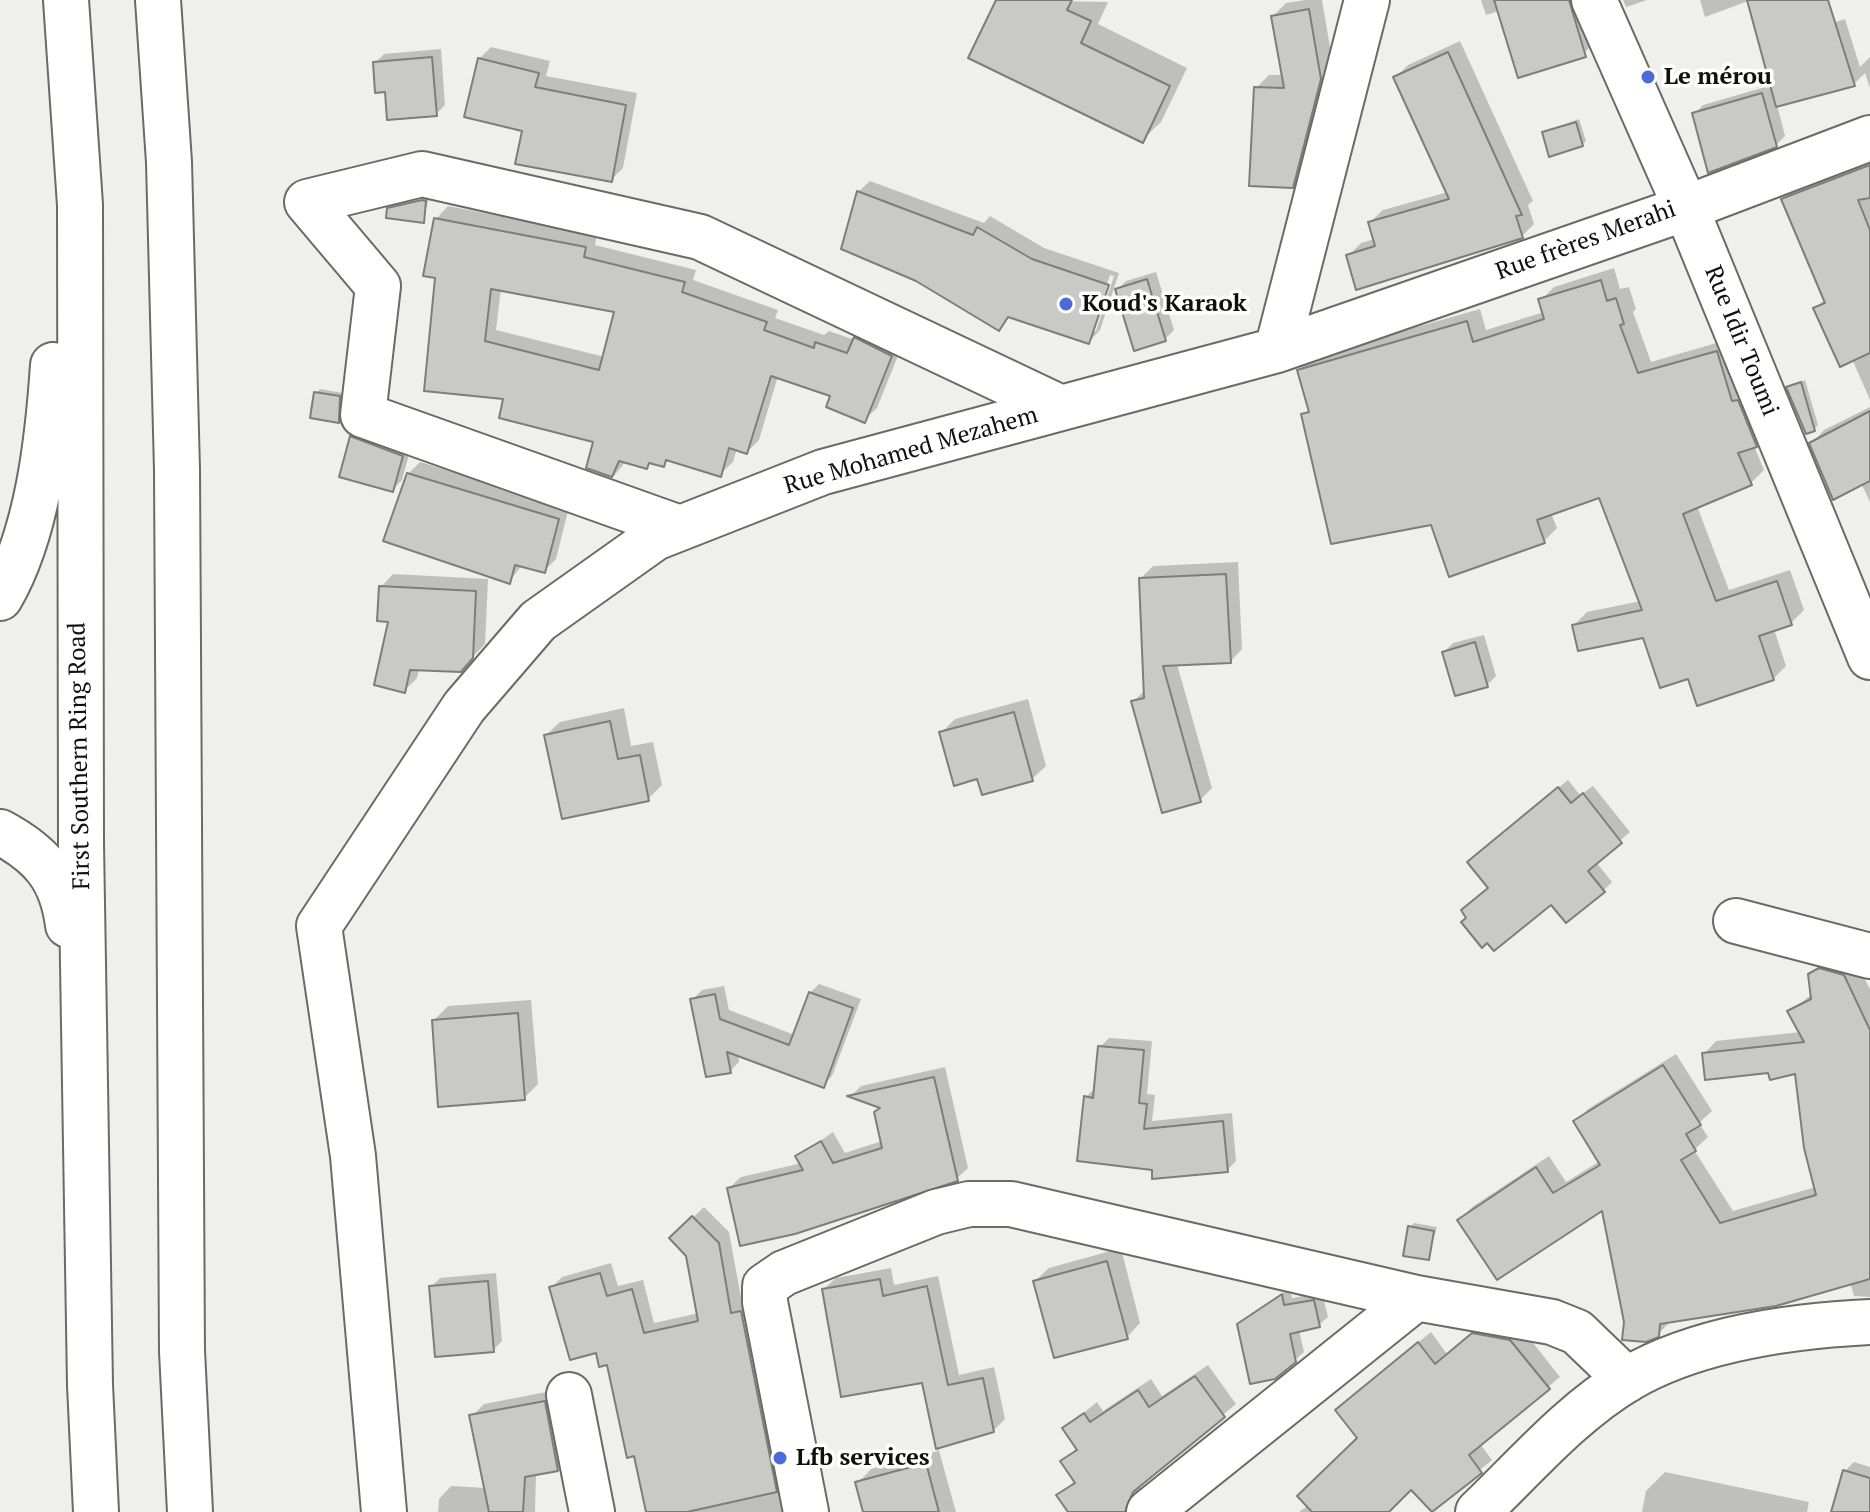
<!DOCTYPE html>
<meta charset="utf-8">
<style>
body{margin:0}
canvas{display:block;background:#eff0ec}
</style>
<canvas width="1870" height="1512"></canvas>
<script>
const ctx = document.querySelector('canvas').getContext('2d');
ctx.lineJoin = 'round';
function fillPath(path, color) { ctx.fillStyle = color; ctx.fill(path, 'evenodd'); }
function strokePath(path, color, width, dash) { ctx.strokeStyle = color; ctx.lineWidth = width; ctx.lineCap = dash ? 'butt' : 'round'; ctx.setLineDash(dash || []); ctx.stroke(path); }
function drawText(font, color, halo, rows, align = 'center') {
  ctx.font = font + ' "PT Serif",serif'; ctx.lineWidth = 7; ctx.setLineDash([]); ctx.textBaseline = 'middle'; ctx.strokeStyle = halo; ctx.fillStyle = color; for (const [text, x, y, turn = 0] of rows) {
    ctx.save(); ctx.translate(x, y); ctx.rotate((+turn || 0) * Math.PI / 180); ctx.textAlign = isNaN(turn) ? turn : align; if (halo) ctx.strokeText(text, 0, 0); ctx.fillText(text, 0, 0); ctx.restore();
  }
}
fillPath(new Path2D(`
 M998,0L1108,2L1098,24L1187,68L1161,122L1142,140Z
 M1305,0H1322L1333,65L1305,173L1292,186L1256,88L1269,75H1283L1273,16L1286,3Z
 M1481,0H1576L1593,44L1581,56L1499,11L1486,15Z
 M1623,0H1647L1626,7Z
 M1700,0H1751L1705,17Z
 M1845,19L1860,67L1870,57V88L1865,73L1854,84L1777,105L1785,136L1776,145L1694,114L1703,105L1772,85L1771,42Z
 M1460,41L1533,201L1528,205L1534,224L1522,236L1348,256L1361,243L1375,239L1370,222L1383,210L1448,192L1396,77L1408,65Z
 M491,47L550,61L546,76L637,93L623,168L611,180L524,129L479,59Z
 M441,49L445,105L436,114L386,90L375,63L384,54Z
 M1579,119L1586,141L1582,145L1544,132Z
 M1859,162L1870,188V400L1852,359L1815,309L1825,299L1783,199L1796,187Z
 M870,181L984,223L990,216L1044,248L1119,273L1100,330L1089,342L1011,316L999,329L858,192ZM1110,275L1114,276L1096,331H1092Z
 M429,198L423,220L389,209L393,205Z
 M448,206L597,235L595,245L696,270L693,280L778,310L775,318L824,335L829,331L855,340L867,326L903,343L877,408L864,420L833,395L778,376L759,440L747,452L737,448L733,462L720,474L670,459L663,465L652,462L646,467L626,461L614,476L588,467L596,440L506,397L437,277L436,219ZM501,289L617,311L605,357L496,330Z
 M1614,268L1620,289L1629,287L1636,309L1633,312L1651,362L1730,339L1769,433L1754,446L1764,470L1751,483L1697,506L1729,590L1790,570L1804,610L1791,623L1774,629L1786,666L1773,679L1644,636L1574,625L1587,612L1641,601L1601,495L1551,513L1557,528L1544,541L1432,522L1304,415L1310,408L1299,370L1312,357L1480,309L1486,330L1544,312L1541,300L1554,287Z
 M1156,272L1174,330L1165,339L1117,290L1126,281Z
 M1805,380L1818,425L1814,429L1789,387Z
 M320,389L343,393V417L339,421L316,393Z
 M1870,407V502L1861,483L1812,443L1824,430Z
 M361,428L411,447L402,480L393,489L352,437Z
 M420,462L569,507L556,559L544,571L522,565L509,582L408,474Z
 M1238,562L1242,649L1230,662L1177,664L1212,788L1200,800L1133,702L1145,690L1141,578L1153,566Z
 M393,574L488,579L485,644L460,670L419,669L417,678L404,691L381,587Z
 M1484,635L1496,676L1487,685L1444,652L1453,643Z
 M1028,699L1046,766L1032,779L978,777L941,733L955,719Z
 M624,708L631,746L653,742L662,785L648,799L546,735L560,722Z
 M1568,780L1580,795L1593,786L1630,832L1596,862L1612,882L1603,891L1551,902L1490,887L1479,853Z
 M1823,962L1856,963L1870,989V1297L1854,1296L1850,1282L1670,1322L1657,1335L1604,1207L1460,1220L1472,1207L1549,1156L1566,1182L1600,1161L1576,1122L1588,1109L1676,1054L1712,1111L1699,1123L1708,1137L1694,1150L1733,1211L1816,1187L1797,1072L1770,1071L1704,1054L1716,1041L1801,1032L1790,1012L1812,994L1810,975Z
 M819,984L861,999L832,1076L823,1085L738,1054L739,1062L730,1071L693,999L702,990L724,986L729,1010L795,1035L810,993Z
 M531,1000L538,1084L524,1098L434,1020L448,1006Z
 M1109,1038L1152,1041L1147,1094L1155,1095L1152,1121L1232,1113L1236,1161L1227,1170L1153,1168L1086,1097L1096,1087L1100,1047Z
 M945,1067L968,1168L956,1179L729,1188L741,1177L802,1163L798,1156L833,1132L845,1153L882,1141L881,1107L851,1096L861,1086Z
 M704,1207L729,1232L742,1303L752,1301L795,1512H648L608,1362L551,1288L562,1277L611,1263L618,1286L643,1280L654,1323L699,1313L688,1255L672,1238Z
 M1414,1223L1437,1227L1428,1258L1410,1227Z
 M1121,1248L1140,1323L1127,1337L1035,1281L1049,1268Z
 M891,1268L894,1285L938,1276L959,1375L994,1367L1005,1419L993,1431L938,1447L956,1512H865L858,1483L871,1469L938,1451L923,1381L824,1289L836,1278Z
 M496,1273L502,1341L493,1350L431,1287L440,1278Z
 M1290,1288L1292,1298L1322,1293L1328,1317L1319,1325L1299,1330L1304,1352L1295,1360L1240,1325Z
 M1485,1323L1522,1329L1560,1377L1480,1444L1492,1460L1430,1511L1411,1487L1386,1512H1299L1309,1505L1360,1438L1349,1399L1431,1332L1447,1354Z
 M1208,1365L1236,1404L1141,1484L1137,1503L1128,1512H1070L1059,1495L1076,1480L1063,1461L1078,1447L1065,1428L1097,1402L1103,1411L1151,1379L1162,1396Z
 M557,1390L570,1456L557,1469L536,1473L535,1512H438L439,1499L451,1486L486,1488L472,1416L484,1404Z
 M1854,1462L1870,1467V1512H1833L1845,1471Z
 M1665,1472L1809,1502L1807,1512H1642L1646,1491Z`), '#0003');
const building = new Path2D(`
 M996,0H1072L1067,10L1091,21L1081,43L1170,86L1143,143L968,58Z
 M1494,0H1569L1586,57L1518,78Z
 M1747,0H1828L1855,86L1776,107Z
 M1309,9L1321,79L1293,188L1249,186L1254,87L1284,88L1271,16Z
 M1448,52L1522,215L1516,216L1523,238L1356,290L1346,255L1375,246L1368,222L1449,199L1393,77Z
 M432,57L437,116L387,120L385,92L375,93L373,62Z
 M478,58L539,73L535,87L626,105L612,182L515,164L522,131L464,117Z
 M1762,93L1777,147L1708,173L1692,113Z
 M1576,122L1583,146L1549,157L1542,132Z
 M1870,165V198L1858,200L1870,230V353L1840,367L1813,308L1825,303L1781,199Z
 M857,191L973,235L977,227L1032,259L1109,285L1089,344L1008,317L999,331L916,281L841,249Z
 M422,200L426,201L424,223L386,218L387,208Z
 M434,218L586,247L584,257L685,282L682,292L767,322L764,330L814,348L815,342L847,353L854,337L892,356L865,423L826,407L830,396L771,376L747,454L729,448L721,477L666,460L664,467L649,463L647,469L619,461L612,477L586,468L593,442L499,418L503,399L424,391L435,278L423,276ZM491,289L614,312L599,370L485,341Z
 M1147,279L1166,341L1134,351L1115,289Z
 M1601,280L1607,301L1616,298L1624,324L1620,325L1638,373L1717,351L1732,401L1738,400L1757,447L1738,453L1752,485L1683,514L1716,601L1777,581L1792,625L1759,636L1774,680L1697,706L1688,679L1660,688L1643,638L1578,651L1572,625L1642,610L1599,498L1537,520L1545,543L1449,577L1431,525L1331,544L1301,414L1309,412L1297,370L1467,321L1473,342L1544,319L1538,299Z
 M1801,382L1815,431L1806,434L1786,387Z
 M314,392L340,396L339,423L310,418Z
 M1870,411V481L1833,500L1809,443Z
 M350,436L403,456L393,492L339,477Z
 M407,473L559,519L545,573L515,565L510,584L383,541Z
 M1226,574L1231,663L1163,666L1201,802L1162,813L1131,701L1144,698L1139,578Z
 M379,586L476,591L473,658L461,672L410,670L405,693L374,685L388,622L377,621Z
 M1475,642L1488,687L1455,696L1442,652Z
 M1014,712L1033,781L982,795L977,779L954,786L939,732Z
 M610,721L618,759L640,755L649,801L562,819L544,735Z
 M1558,787L1571,803L1583,793L1622,843L1588,871L1605,892L1566,923L1551,905L1494,951L1487,943L1482,948L1461,922L1466,918L1461,910L1488,888L1467,862Z
 M1819,968L1844,975L1870,1030V1279L1776,1306L1660,1324L1659,1337L1646,1342L1622,1340L1624,1322L1602,1211L1497,1280L1457,1220L1536,1167L1553,1193L1600,1165L1573,1121L1663,1065L1701,1125L1686,1134L1696,1151L1681,1160L1720,1223L1816,1195L1804,1148L1795,1074L1770,1080L1768,1073L1705,1080L1702,1053L1804,1042L1787,1011L1811,999L1808,974Z
 M809,992L853,1008L824,1088L727,1052L731,1073L706,1077L690,999L715,994L720,1019L789,1045Z
 M518,1013L525,1100L438,1107L432,1020Z
 M1098,1046L1144,1050L1139,1103L1147,1104L1144,1129L1223,1121L1228,1172L1152,1179V1170L1077,1161L1084,1096L1093,1098Z
 M934,1077L958,1181L795,1234L740,1246L727,1188L803,1170L795,1156L821,1141L833,1163L882,1148L874,1112L880,1108L847,1096Z
 M692,1216L719,1243L731,1313L741,1311L777,1492L687,1512H646L634,1456L627,1458L607,1365L599,1367L596,1353L570,1360L549,1287L600,1273L607,1296L632,1289L644,1333L698,1321L686,1256L669,1238Z
 M1408,1226L1434,1231L1429,1260L1403,1256Z
 M1107,1261L1128,1339L1054,1358L1033,1281Z
 M880,1279L883,1296L927,1286L948,1385L983,1378L994,1432L936,1449L922,1383L841,1397L822,1289Z
 M488,1281L494,1352L435,1357L429,1286Z
 M1282,1294L1284,1305L1314,1300L1320,1327L1290,1334L1296,1362L1275,1379L1250,1384L1237,1324Z
 M1472,1333L1510,1340L1550,1389L1469,1455L1482,1473L1432,1512L1411,1490L1389,1512H1312L1297,1496L1357,1438L1335,1410L1418,1342L1435,1364Z
 M1195,1376L1225,1417L1133,1492L1125,1512H1068L1056,1495L1075,1483L1060,1461L1077,1450L1062,1428L1084,1413L1090,1422L1138,1390L1149,1407Z
 M545,1401L558,1471L525,1477L523,1512H489L469,1415Z
 M926,1463L939,1512H863L855,1482Z
 M1843,1470L1870,1478V1512H1831Z`);
fillPath(building, '#c9cac6');
strokePath(building, '#7d7e7b', 2);
const minor = new Path2D(`
 M1594,0L1686,208L1870,657
 M1277,350L1367,0
 M680,528L363,415L378,286L307,202L422,174L700,237L1061,408
 M1736,921L1870,956
 M569,1395L592,1512
 M384,1512L353,1156L319,926L464,707L538,621L655,538L823,472L1277,350L1686,208L1870,138
 M806,1512L765,1302V1286L784,1273L936,1212L969,1204H1011L1416,1298L1552,1322L1577,1332L1627,1380
 M1149,1512L1416,1298
 M1478,1512C1525,1467 1572,1412 1628,1379C1698,1338 1791,1326 1870,1322`);
const highway = new Path2D(`
 M66,0L80,205L81,843L90,1385L96,1512
 M158,0L169,162L177,470L182,1351L190,1512
 M0,598C38,533 48,439 53,365
 M0,832C41,854 62,877 68,925`);
strokePath(minor, '#6a6a67', 48);
strokePath(highway, '#6a6a67', 48);
strokePath(minor, '#fff', 44);
strokePath(highway, '#fff', 44);
for (const [x, y, r, color] of [
 [1648,77,8,"#4b6ade"],
 [1066,304,8,"#4b6ade"],
 [780,1458,8,"#4b6ade"]
]) { const dot = new Path2D(); dot.arc(x, y, r, 0, 2 * Math.PI); ctx.fillStyle = color; ctx.fill(dot); strokePath(dot, '#fff', 3); }
drawText('bold 24px', '#10100f', '#fff', [
 ["Le mérou",1664,77],
 ["Koud's Karaok",1082,304],
 ["Lfb services",796,1458]
], 'left');
drawText('24px', '#10100f', '#fff', [
 ["Rue frères Merahi",1586,241,-20],
 ["Rue Idir Toumi",1741,341,68],
 ["Rue Mohamed Mezahem",911,451,-16],
 ["First Southern Ring Road",80,756,-91]
]);
</script>
